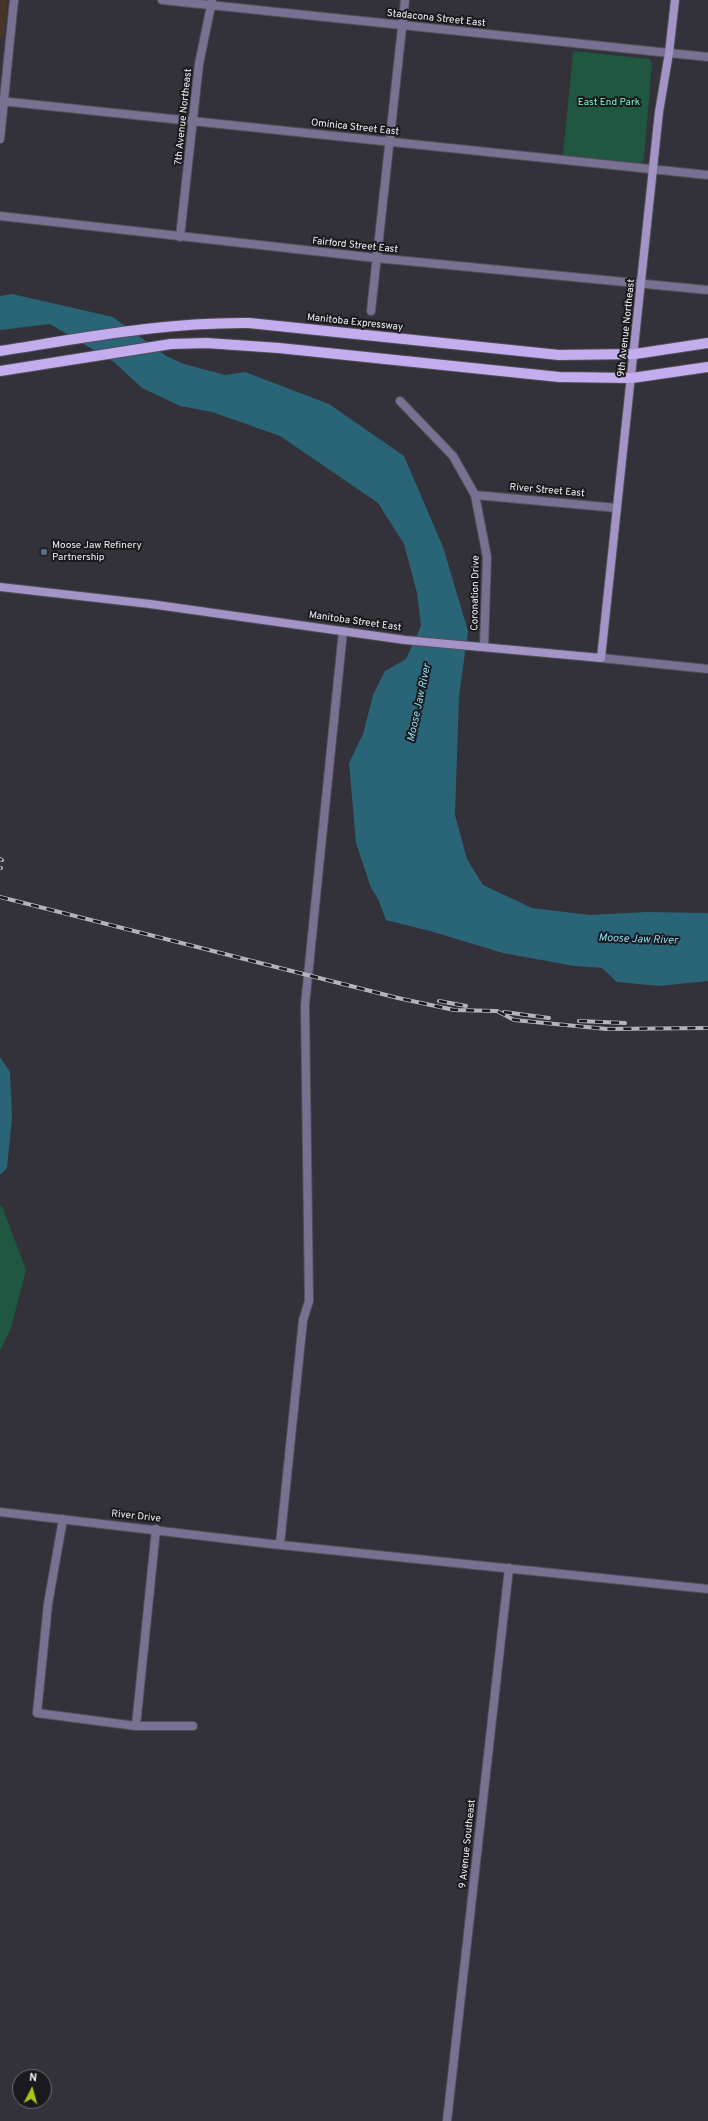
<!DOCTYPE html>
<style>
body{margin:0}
#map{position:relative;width:708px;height:2121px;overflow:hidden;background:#333139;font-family:Overpass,sans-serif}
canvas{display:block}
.north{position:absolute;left:12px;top:2069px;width:40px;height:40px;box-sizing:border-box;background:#1a191d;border:1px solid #706e73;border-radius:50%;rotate:6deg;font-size:11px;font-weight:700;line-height:16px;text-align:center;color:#f0eef4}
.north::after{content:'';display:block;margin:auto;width:14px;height:18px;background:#a9c719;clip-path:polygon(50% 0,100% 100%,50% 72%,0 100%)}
</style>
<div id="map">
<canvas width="708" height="2121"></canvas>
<div class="north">N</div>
</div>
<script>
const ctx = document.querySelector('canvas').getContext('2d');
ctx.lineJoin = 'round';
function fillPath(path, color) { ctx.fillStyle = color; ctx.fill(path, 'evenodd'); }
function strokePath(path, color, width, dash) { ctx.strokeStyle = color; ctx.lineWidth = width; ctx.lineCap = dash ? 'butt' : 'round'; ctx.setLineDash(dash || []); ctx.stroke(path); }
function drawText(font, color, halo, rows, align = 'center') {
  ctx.font = font + ' Overpass,sans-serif'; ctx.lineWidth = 4; ctx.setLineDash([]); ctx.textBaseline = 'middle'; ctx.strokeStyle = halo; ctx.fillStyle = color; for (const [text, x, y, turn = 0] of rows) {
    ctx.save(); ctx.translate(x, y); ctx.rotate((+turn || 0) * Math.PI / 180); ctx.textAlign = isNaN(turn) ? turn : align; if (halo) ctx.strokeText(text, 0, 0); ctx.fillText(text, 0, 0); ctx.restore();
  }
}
fillPath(new Path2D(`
 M0,0H8L4,39L0,38Z`), '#46362a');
fillPath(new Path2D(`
 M573,51L650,59L652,64L644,159L641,163L563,155Z
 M0,1205L3,1208L26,1270L11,1328L0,1351Z`), '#1f5740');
fillPath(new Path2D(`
 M12,294L113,317L166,356L184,364L225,375L245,372L329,404L404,456L443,547L468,631L459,696L455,815L467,859L483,885L532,908L590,915L646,912L708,913V981L660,986L617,982L602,968L574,966L503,953L430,931L386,920L378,899L371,888L356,843L349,763L363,734L373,695L385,671L406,659L421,626L417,593L404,544L378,503L280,436L212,412L180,406L142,388L114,362L50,324L0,330V296Z
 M0,1057L10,1072L12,1118L7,1168L0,1175Z`), '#296576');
const street = new Path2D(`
 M162,0L708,57
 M0,101L708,175
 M0,139L14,0
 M0,216L376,258L708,290
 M180,237L199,64L212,1
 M371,311L405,0
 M400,401L453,456L475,495L487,557L484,646
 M475,495L617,508
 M601,658L708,669
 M0,1512L271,1544L708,1589
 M63,1519L48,1604L37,1713L136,1726H193
 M280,1544L303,1320L309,1301L305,1005L343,631
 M136,1726L156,1529
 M447,2121L509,1568`);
const secondary = new Path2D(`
 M0,587L150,604L405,640L601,658L659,112L669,53L675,0`);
const primary = new Path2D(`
 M0,351C83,338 165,322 249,323L559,355L635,354L708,343
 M0,371L171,344L206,343L279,348L559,377L632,378L708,367`);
strokePath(street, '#514f57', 10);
strokePath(secondary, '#514f57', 10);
strokePath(primary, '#514f57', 12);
strokePath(street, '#7a7091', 8);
strokePath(secondary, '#a393c6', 8);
strokePath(primary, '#c3adef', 10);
const rail = new Path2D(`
 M0,859L2,860
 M0,868H1
 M0,897L398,998L454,1010L497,1011L514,1020L555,1024L607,1029L708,1028
 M439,1001L466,1006
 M504,1012L549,1018
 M579,1021L625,1023`);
strokePath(rail, '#b5b3ba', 4);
strokePath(rail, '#1a191d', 2.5, [8]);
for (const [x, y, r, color] of [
 [44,552,4,"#5c6f8a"]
]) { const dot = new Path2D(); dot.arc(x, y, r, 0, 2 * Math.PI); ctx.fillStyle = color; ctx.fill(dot); strokePath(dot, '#1a191d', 1.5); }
drawText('10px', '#f0eef4', '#1a191d', [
 ["Stadacona Street East",436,19,6],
 ["7th Avenue Northeast",184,117,-84],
 ["Ominica Street East",355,128,6],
 ["Fairford Street East",355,246,6],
 ["Manitoba Expressway",355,323,6],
 ["9th Avenue Northeast",627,328,-84],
 ["River Street East",547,491,5],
 ["Coronation Drive",476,593,-89],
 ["Manitoba Street East",355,622,8],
 ["River Drive",136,1517,6],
 ["9 Avenue Southeast",468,1844,-84]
]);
drawText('10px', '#76fbc3', '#1a191d', [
 ["East End Park",609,103]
]);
drawText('10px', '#f0eef4', '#1a191d', [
 ["Moose Jaw Refinery",52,546],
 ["Partnership",52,558]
], 'left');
drawText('italic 11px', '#8dddf5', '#1a191d', [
 ["Moose Jaw River",420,703,-78],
 ["Moose Jaw River",638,940,2]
]);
</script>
